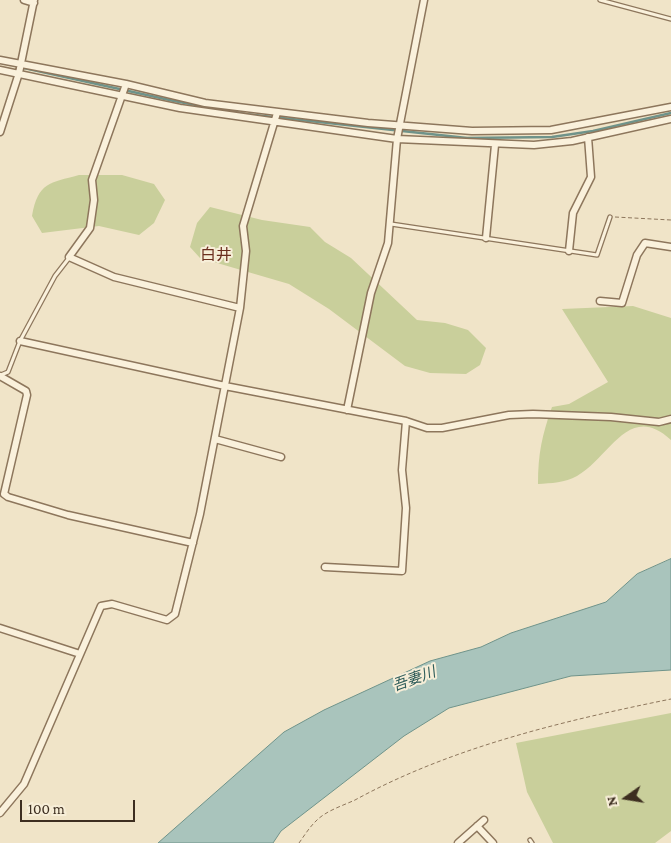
<!DOCTYPE html>
<meta charset="utf-8">
<style>
body{margin:0}
#map{position:relative;width:671px;height:843px;overflow:hidden;background:#f0e4c8;font-family:"Crimson Pro",serif}
canvas{display:block}
.north{position:absolute;left:601px;top:773px;width:50px;height:50px;-webkit-text-stroke:4px #f7eed8;paint-order:stroke;rotate:257deg;font-size:14px;font-weight:700;line-height:20px;text-align:center;color:#3d2e20}
.north::after{content:'';display:block;margin:auto;width:18px;height:22px;background:#3d2e20;clip-path:polygon(50% 0,100% 100%,50% 72%,0 100%)}
.scale{position:absolute;left:20px;top:800px;width:115px;height:22px;box-sizing:border-box;border:2px solid #3d2e20;border-top:0;padding-left:6px;font-size:15px;line-height:18px;white-space:nowrap;color:#3d2e20;-webkit-text-stroke:4px #f7eed8;paint-order:stroke}
</style>
<div id="map">
<canvas width="671" height="843"></canvas>
<div class="north">N</div>
<div class="scale">100 m</div>
</div>
<script>
const ctx = document.querySelector('canvas').getContext('2d');
ctx.lineJoin = 'round';
function fillPath(path, color) { ctx.fillStyle = color; ctx.fill(path, 'evenodd'); }
function strokePath(path, color, width, dash) { ctx.strokeStyle = color; ctx.lineWidth = width; ctx.lineCap = dash ? 'butt' : 'round'; ctx.setLineDash(dash || []); ctx.stroke(path); }
function drawText(font, color, halo, rows, align = 'center') {
  ctx.font = font + ' "Crimson Pro","Noto Sans JP",serif'; ctx.lineWidth = 4; ctx.setLineDash([]); ctx.textBaseline = 'middle'; ctx.strokeStyle = halo; ctx.fillStyle = color; for (const [text, x, y, turn = 0] of rows) {
    ctx.save(); ctx.translate(x, y); ctx.rotate((+turn || 0) * Math.PI / 180); ctx.textAlign = isNaN(turn) ? turn : align; if (halo) ctx.strokeText(text, 0, 0); ctx.fillText(text, 0, 0); ctx.restore();
  }
}
fillPath(new Path2D(`
 M79,175H122L154,184L165,200L154,223L139,235L99,226L42,233L32,216C38,182 50,183 79,175Z
 M210,207L262,220L310,227L325,242L351,258L417,320L445,323L468,330L486,348L480,365L466,374L430,373L405,366L329,309L289,284L200,258L190,247L197,223Z
 M633,306L671,318V440C629,401 610,457 577,476C565,483 551,483 538,484C538,454 542,435 552,407L569,404L608,382L562,309Z
 M671,713V831L655,843H553L527,792L516,743Z`), '#c9cf9b');
const water = new Path2D(`
 M671,559V670L571,676L449,708L404,736L281,831L273,843H158L284,732L324,710L430,661L481,647L511,633L606,602L637,574Z`);
fillPath(water, '#a9c4bc');
strokePath(water, '#6f938a', 1);
strokePath(new Path2D(`
 M24,68L174,101L245,114L467,138L552,137L593,131L671,113`), '#6f938a', 2.5);
const lane = new Path2D(`
 M600,0L671,19
 M391,224L597,255L610,217
 M1,375L8,372L20,341L55,276L69,258
 M530,840L532,843`);
const street = new Path2D(`
 M24,0L34,3
 M0,60L126,84L205,103L368,123L472,131L551,130L671,107
 M0,70L180,108L397,139L534,145L572,141L671,119
 M126,84L92,180L94,200L90,228L69,257L114,277L240,308
 M0,132L19,73L34,0
 M486,238L495,145
 M569,251L573,213L591,177L588,137
 M600,301L622,303L637,255L645,243L671,247
 M20,341L225,386L406,421L427,428H442L509,415L533,414L611,417L659,422L671,419
 M0,376L26,391L27,395L4,494L8,497L68,515L193,543
 M347,410L371,293L388,243L397,139L424,0
 M215,439L281,457
 M325,567L402,571L406,508L402,470L406,421
 M0,628L80,654
 M0,813L24,784L101,606L112,604L167,620L175,614L200,514L240,308L246,251L243,226L277,113
 M477,826L493,843
 M458,843L484,820`);
strokePath(lane, '#8d765c', 5.5);
strokePath(street, '#8d765c', 9);
strokePath(new Path2D(`
 M615,217L671,220
 M299,843C304,836 309,828 315,822C325,811 342,806 355,800C452,747 563,721 671,699`), '#8d765c', 1, [4, 2.5]);
strokePath(lane, '#faf1dc', 3);
strokePath(street, '#faf1dc', 6);
drawText('italic 15px', '#2f5d5a', '#f7eed8', [
 ["吾妻川",414,679,-20]
]);
drawText('16px', '#6b2e1e', '#f7eed8', [
 ["白井",216,255]
]);
</script>
